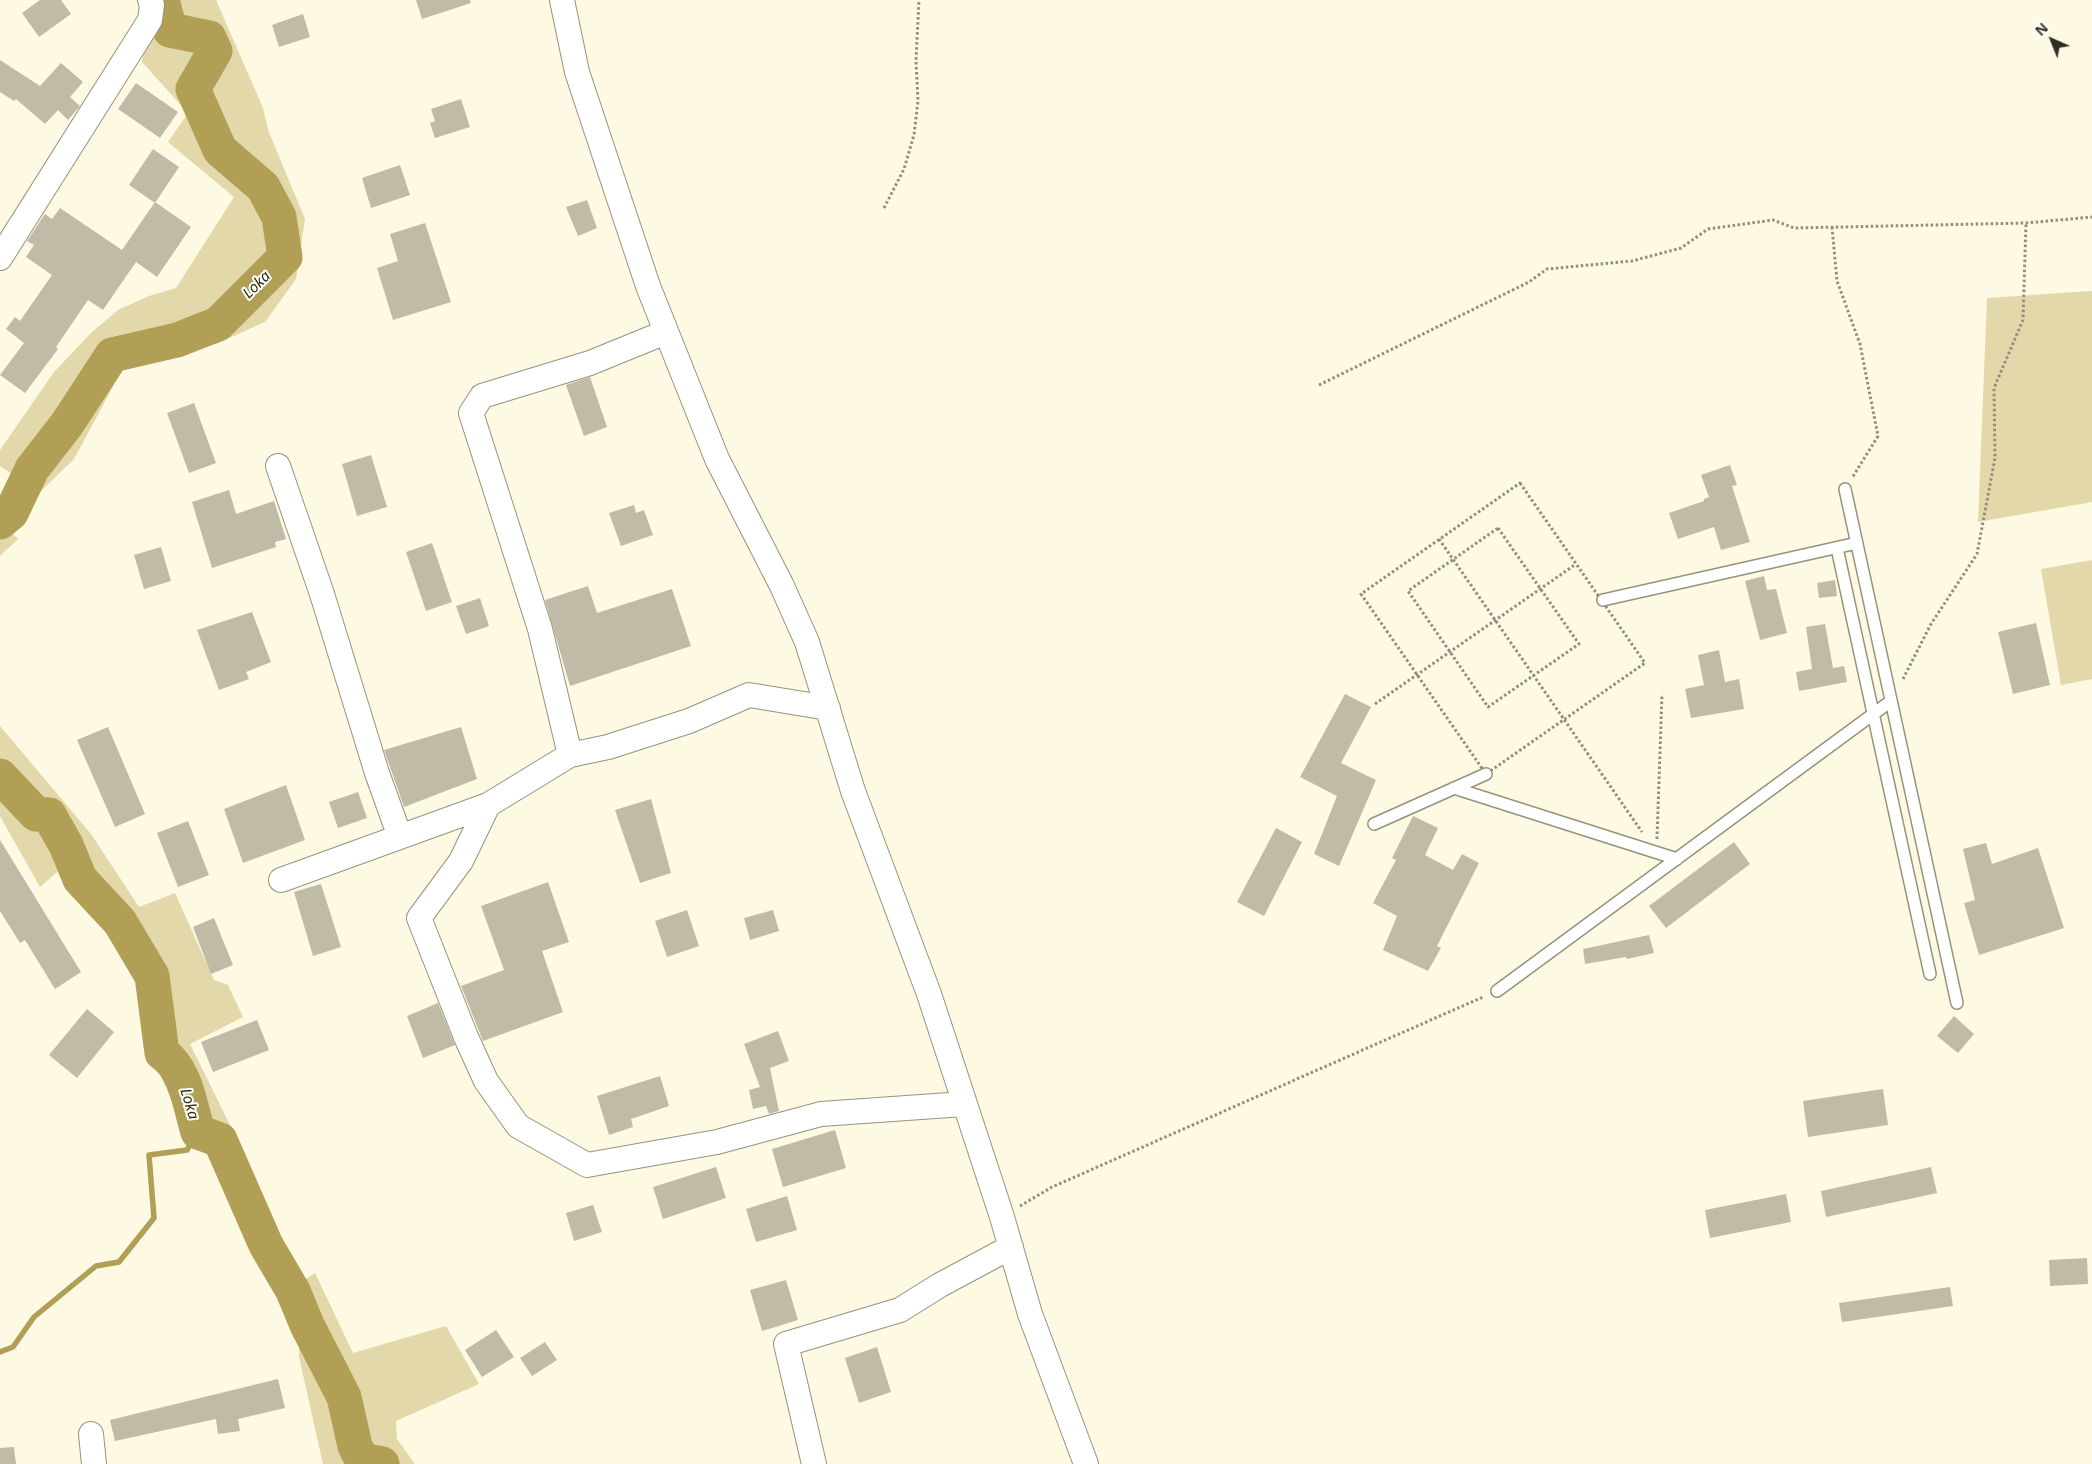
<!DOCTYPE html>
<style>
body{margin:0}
#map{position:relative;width:2092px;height:1464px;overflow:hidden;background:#fdf9e3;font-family:"Noto Sans",sans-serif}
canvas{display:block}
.north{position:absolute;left:2027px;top:15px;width:50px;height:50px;-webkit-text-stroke:4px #fff;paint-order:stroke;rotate:316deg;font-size:14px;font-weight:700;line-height:20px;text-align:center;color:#2f2d25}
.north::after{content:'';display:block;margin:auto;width:18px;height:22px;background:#2f2d25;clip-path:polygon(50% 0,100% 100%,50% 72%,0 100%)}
</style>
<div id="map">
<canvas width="2092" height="1464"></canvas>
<div class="north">N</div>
</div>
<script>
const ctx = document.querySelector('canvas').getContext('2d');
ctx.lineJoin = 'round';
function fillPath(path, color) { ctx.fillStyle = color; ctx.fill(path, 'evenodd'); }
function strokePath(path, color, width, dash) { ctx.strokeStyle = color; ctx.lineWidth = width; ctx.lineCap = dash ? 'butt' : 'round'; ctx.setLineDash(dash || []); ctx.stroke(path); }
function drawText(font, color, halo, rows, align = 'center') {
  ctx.font = font + ' "Noto Sans",sans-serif'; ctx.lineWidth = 4; ctx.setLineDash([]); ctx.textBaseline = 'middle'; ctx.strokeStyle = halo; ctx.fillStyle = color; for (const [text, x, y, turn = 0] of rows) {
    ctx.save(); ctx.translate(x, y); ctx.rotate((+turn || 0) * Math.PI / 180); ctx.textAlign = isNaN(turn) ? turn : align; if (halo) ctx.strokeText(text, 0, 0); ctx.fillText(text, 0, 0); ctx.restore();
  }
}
fillPath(new Path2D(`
 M149,0H216L263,108L268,130L305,219L296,279L265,322L216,344L157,350L123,368L74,459L39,493L0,466V450L54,372L91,333L118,310L149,296L176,288L234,197L168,142L188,113L142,62Z
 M2092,291V502L1978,522L1987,298Z
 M0,522L18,539L0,556Z
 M2092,560V679L2061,685L2041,569Z
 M0,726L91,834L139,907L175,893L214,980L228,985L243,1017L190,1044L233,1131L199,1150L183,1125L161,1077L160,1027L141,994L119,930L62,868L40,887L0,816Z
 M315,1273L353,1353L446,1326L479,1384L396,1421L397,1439L415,1464H323L299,1357L300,1312L290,1289Z`), '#e2d8a9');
strokePath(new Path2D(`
 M0,1352L13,1347L34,1317L96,1266L119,1262L154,1218L149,1155L187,1150L198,1132`), '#b09f55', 5.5);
strokePath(new Path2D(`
 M0,522L11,513L32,469L67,424L112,355L177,340L218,324L285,257L279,217L263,187L220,150L193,89L215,51L209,38L170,30L162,0
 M0,776L36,814L49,815L66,845L80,879L120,922L152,976L162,1053C186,1069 190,1106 198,1132L220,1140L266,1245L293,1291L307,1325L344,1397L355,1446L362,1460L382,1464`), '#b09f55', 35);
fillPath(new Path2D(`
 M40,0H61L71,14L39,37L22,13Z
 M416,0H470L471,3L422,19Z
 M303,14L310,37L279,47L272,25Z
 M0,60L40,86L61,63L83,82L70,97L80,106L68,120L58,110L45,124L16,99L14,101L0,92Z
 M136,83L178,112L160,138L118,109Z
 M461,99L470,127L435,138L430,123L435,121L431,109Z
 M153,149L179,167L155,203L129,185Z
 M400,165L410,195L371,208L362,178Z
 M587,200L597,228L578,236L566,207Z
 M155,202L191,227L157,277L136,262L103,310L88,300L56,347L58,349L25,393L0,375L24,343L6,329L15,317L20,321L52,275L26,257L34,245L27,241L45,214L52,219L60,208L122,250Z
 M425,223L451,302L393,320L377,268L398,261L390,234Z
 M590,377L607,427L584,436L566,385Z
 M194,403L216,463L189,473L167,413Z
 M371,455L387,507L357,516L342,464Z
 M1730,465L1737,485L1732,486L1750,542L1721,550L1714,527L1678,539L1669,513L1704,501V499L1709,497L1701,475Z
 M229,490L236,514L274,501L286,539L275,542L276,547L212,568L192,502Z
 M634,505L636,513L644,510L653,535L621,546L609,513Z
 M432,543L452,602L426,611L406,552Z
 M161,547L171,581L144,589L134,555Z
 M1764,576L1767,590L1776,589L1787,633L1760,640L1745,581Z
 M1835,580L1837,596L1819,598L1817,583Z
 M588,586L597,613L672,589L691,646L570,686L545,600Z
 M480,598L489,626L466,634L456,606Z
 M252,612L271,662L246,672L249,679L219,690L197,630Z
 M2036,623L2050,685L2013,694L1998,632Z
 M1825,624L1833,668L1844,666L1847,682L1799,691L1796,672L1812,669L1806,627Z
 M1719,650L1725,682L1739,679L1744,709L1691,718L1685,689L1704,685L1698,655Z
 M1345,694L1371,707L1341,763L1376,780L1339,866L1314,854L1337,796L1300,777Z
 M108,727L145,814L115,827L77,740Z
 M461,727L477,779L404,807L384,750Z
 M286,785L305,840L243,863L224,809Z
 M358,792L367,818L338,828L329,802Z
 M651,799L671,873L640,883L615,810Z
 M1413,816L1438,828L1425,855L1453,870L1462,854L1479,863L1437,946L1441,948L1428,971L1383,950L1397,916L1373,903L1396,860L1392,858Z
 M188,821L209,875L178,887L157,833Z
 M1276,828L1302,842L1264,916L1237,902Z
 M0,840L81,972L55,989L25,940L20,943L0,911Z
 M1734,842L1750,864L1666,928L1649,906Z
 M1986,843L1992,864L2038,848L2064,928L1979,955L1964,903L1975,900L1963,849Z
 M548,882L569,942L542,951L563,1012L483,1041L461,986L504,970L481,906Z
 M321,884L341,947L313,956L294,892Z
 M687,910L699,946L667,957L655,921Z
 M773,910L779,931L750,940L744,918Z
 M214,918L233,965L211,974L193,927Z
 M1649,935L1654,953L1627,959L1626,957L1585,964L1583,949Z
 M438,1003L455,1045L423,1058L407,1016Z
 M87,1009L114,1032L77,1078L49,1055Z
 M1954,1016L1974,1034L1958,1053L1937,1036Z
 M257,1020L269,1050L213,1072L201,1042Z
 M778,1031L789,1061L770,1068L779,1111L769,1114L766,1106L753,1109L749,1090L760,1087L744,1044Z
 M660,1076L669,1106L631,1119L633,1127L609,1135L597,1096Z
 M1883,1089L1888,1125L1808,1137L1803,1101Z
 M835,1130L846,1168L783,1187L772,1149Z
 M716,1167L726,1198L663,1219L653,1187Z
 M1931,1167L1937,1193L1826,1217L1821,1191Z
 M1786,1194L1791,1222L1710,1238L1705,1210Z
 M787,1196L797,1230L756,1242L746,1209Z
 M593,1205L602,1232L574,1241L566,1213Z
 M2087,1258L2088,1284L2050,1286L2049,1260Z
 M786,1280L798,1320L762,1331L750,1290Z
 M1950,1287L1953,1306L1842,1322L1839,1303Z
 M496,1330L514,1357L482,1377L465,1350Z
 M545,1342L557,1360L532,1376L520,1358Z
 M877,1347L891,1392L859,1403L845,1358Z
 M278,1379L285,1408L238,1419L240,1431L218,1434L216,1419L115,1441L110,1420Z
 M14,1447L16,1464H0V1448Z`), '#c0bba6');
const service = new Path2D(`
 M1845,489L1957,1003
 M1837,548L1930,974
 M1603,600L1857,543
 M1454,788L1677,859
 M1374,824L1486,774
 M1497,991L1891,701`);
const minor = new Path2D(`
 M562,0L577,72L648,286L717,459L782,586L807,642L853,791L929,994L1002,1217L1030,1314L1086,1464
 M0,258L150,20L152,5L150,0
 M278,466L322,594L377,773L400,837
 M570,755L540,629L471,413L482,396L590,363L666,332
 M488,805L461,861L419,918L466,1037L486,1081L518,1126L587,1165L717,1142L821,1114L964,1104
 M281,880L488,805L570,755L608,747L689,721L749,695L828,708
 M91,1434L94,1464
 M814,1464L786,1344L900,1310L940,1285L1011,1247`);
strokePath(service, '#96927e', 14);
strokePath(minor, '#96927e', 26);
strokePath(new Path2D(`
 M884,208L904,169L914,135L918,101L916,60L919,0
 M1832,227L1837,281L1860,344L1878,436L1852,478
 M1319,385L1529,282L1547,269L1632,261L1681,248L1708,229L1773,220L1794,228L2026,223L2092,217
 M1520,483L1645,663L1486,774L1361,594Z
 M1498,528L1579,644L1488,707L1408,591Z
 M1439,539L1642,832
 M1903,679L1931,624L1977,554L1995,458L1994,388L2023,320L2026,223
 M1375,704L1576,564
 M1657,839L1662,694
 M1020,1206L1052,1187L1483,997`), '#918e7f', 3, [2.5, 2.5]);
strokePath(service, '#fff', 11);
strokePath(minor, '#fff', 24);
drawText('italic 15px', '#302907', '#fff', [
 ["Loka",257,285,-45],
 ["Loka",189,1104,73]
]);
</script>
